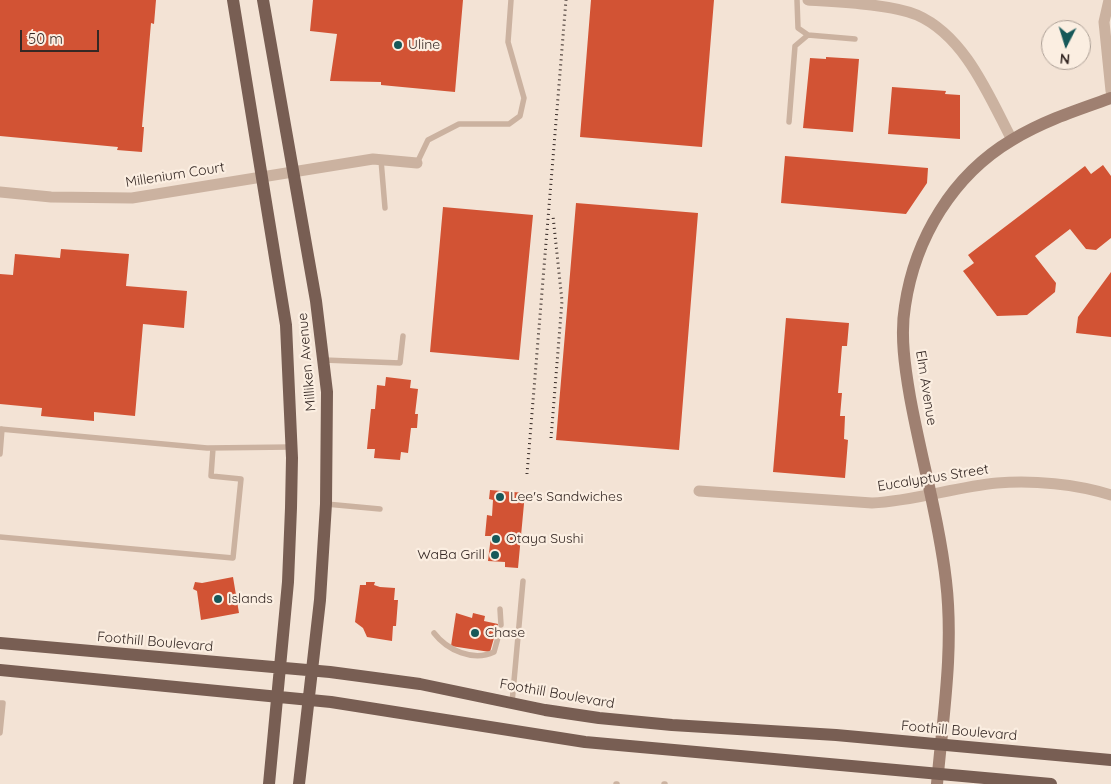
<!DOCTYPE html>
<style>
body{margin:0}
#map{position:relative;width:1111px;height:784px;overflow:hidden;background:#f3e3d5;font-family:Quicksand,sans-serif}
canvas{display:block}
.north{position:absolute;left:1041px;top:20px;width:50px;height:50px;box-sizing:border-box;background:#fbeee1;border:1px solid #ac9f95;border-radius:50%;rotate:185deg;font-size:14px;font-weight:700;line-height:20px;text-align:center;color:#352824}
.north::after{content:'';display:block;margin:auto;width:18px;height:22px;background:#165859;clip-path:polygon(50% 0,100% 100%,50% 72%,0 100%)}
.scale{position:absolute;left:20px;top:30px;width:79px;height:22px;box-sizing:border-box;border:2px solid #352824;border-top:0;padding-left:6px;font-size:15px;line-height:18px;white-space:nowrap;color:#352824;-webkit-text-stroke:4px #fbeee1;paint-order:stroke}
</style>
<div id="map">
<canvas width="1111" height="784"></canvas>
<div class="north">N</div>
<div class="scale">50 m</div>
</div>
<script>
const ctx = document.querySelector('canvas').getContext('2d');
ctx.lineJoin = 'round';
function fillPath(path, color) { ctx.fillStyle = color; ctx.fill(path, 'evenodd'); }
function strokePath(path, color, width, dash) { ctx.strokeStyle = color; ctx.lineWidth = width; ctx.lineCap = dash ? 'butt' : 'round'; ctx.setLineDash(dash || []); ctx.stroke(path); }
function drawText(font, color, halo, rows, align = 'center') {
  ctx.font = font + ' Quicksand,sans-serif'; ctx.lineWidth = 4.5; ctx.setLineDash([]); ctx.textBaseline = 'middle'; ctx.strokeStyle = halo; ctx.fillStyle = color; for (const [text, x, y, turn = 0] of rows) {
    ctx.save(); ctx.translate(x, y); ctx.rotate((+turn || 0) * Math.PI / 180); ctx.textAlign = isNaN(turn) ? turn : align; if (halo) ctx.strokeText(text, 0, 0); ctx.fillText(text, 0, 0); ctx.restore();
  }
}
fillPath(new Path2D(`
 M0,0H156L154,24L151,23L142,127H144L142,152L117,150L118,147L0,136Z
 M313,0H463L455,92L381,85V82L330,81L337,34L310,31Z
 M591,0H714L702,147L580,137Z
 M826,57L859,59L853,132L803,128L810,58L826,59Z
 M892,87L946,91L945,94L960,95V139L888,134Z
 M785,156L928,168L927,183L906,214L781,203Z
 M1103,165L1111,176V238L1096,250L1086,249L1070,229L1035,256L1056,283L1055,292L1027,315L997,316L963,271L974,263L968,255L1085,166L1091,174Z
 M576,203L698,213L679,450L556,440Z
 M443,207L533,215L519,360L430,352Z
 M61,249L129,254L126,286L187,291L184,328L143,324L135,416L94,412V421L41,416L42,408L0,404V274L13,275L15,254L60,258Z
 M1111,272V337L1076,333L1078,317Z
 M786,318L849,323L847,346H842L838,393H842L840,416H845L844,439L848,440L845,478L773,472Z
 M386,377L411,380L410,388L418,389L415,414H418L417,428H411L408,453L401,452L400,460L374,458L375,449H367L371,409H375L377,385L385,386Z
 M490,490L525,493L518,568L505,567V562L488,561L491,536H485L487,515L492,516L493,500L489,499Z
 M233,577L239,613L201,620L197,591L193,589L195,582L202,583Z
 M366,582H375L374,585L380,587L395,588L394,600H398L396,626H393L392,641L367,637L363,628L355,622L360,585H366Z
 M456,613L472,618L473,613L485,616L484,621L498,624L490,652L451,646Z`), '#d25334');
strokePath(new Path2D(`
 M797,0L798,28L808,35L855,39
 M789,122L795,46L808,35
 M381,160L385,208
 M417,163L428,140L459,124H509L520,116L524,98L508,42L511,0
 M324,360L400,363L403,336
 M0,429L207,448L291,447
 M0,454L2,429
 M326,504L380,509
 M0,537L233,558L241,479L211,476L213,448
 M500,609L501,625
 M434,633C447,650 473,662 494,652L499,634
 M0,703H3L0,733
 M512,703L523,581
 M616,784H617
 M664,784H665`), '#cbb2a0', 5.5);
strokePath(new Path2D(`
 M808,0C837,2 891,4 917,15C965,36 989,96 1012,140
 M1109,0L1104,22L1111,91
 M0,192L51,197L132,198L373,159L417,163
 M699,491L872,503C914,501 955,487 997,483C1033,480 1076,484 1111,495`), '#cbb2a0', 11);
strokePath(new Path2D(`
 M937,784C943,716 954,649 946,581C939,519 921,458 910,397C905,368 900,335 905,306C915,238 953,175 1012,140C1043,121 1077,110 1111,98`), '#9f8071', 12);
strokePath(new Path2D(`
 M233,0L286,325L292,458L291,508L288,582L269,784
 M263,0L316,301L327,392L326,504L320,600L299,784
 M0,643L330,672L420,684L545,710L599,718L672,725L836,735L1111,760
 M0,670L331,702L585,742L1051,784`), '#785e53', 12);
strokePath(new Path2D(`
 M551,438L562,301L553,216
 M527,474L566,0`), '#352824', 3, [1, 4]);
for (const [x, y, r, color] of [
 [398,45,5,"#165859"],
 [500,497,5,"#165859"],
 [496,539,5,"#165859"],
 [495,555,5,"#165859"],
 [218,599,5,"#165859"],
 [475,633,5,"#165859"]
]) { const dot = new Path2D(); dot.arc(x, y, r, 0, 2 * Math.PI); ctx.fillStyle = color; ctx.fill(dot); strokePath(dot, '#fbeee1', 2); }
drawText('14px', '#352824', '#fbeee1', [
 ["Uline",408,45],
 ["Lee's Sandwiches",510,497],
 ["Otaya Sushi",506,539],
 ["WaBa Grill",485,555,"right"],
 ["Islands",228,599],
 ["Chase",485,633]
], 'left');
drawText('14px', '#352824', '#fbeee1', [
 ["Millenium Court",175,175,-9],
 ["Milliken Avenue",307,362,-95],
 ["Elm Avenue",926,388,81],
 ["Eucalyptus Street",933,478,-9],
 ["Foothill Boulevard",155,642,5],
 ["Foothill Boulevard",557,694,10],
 ["Foothill Boulevard",959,731,5]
]);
</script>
